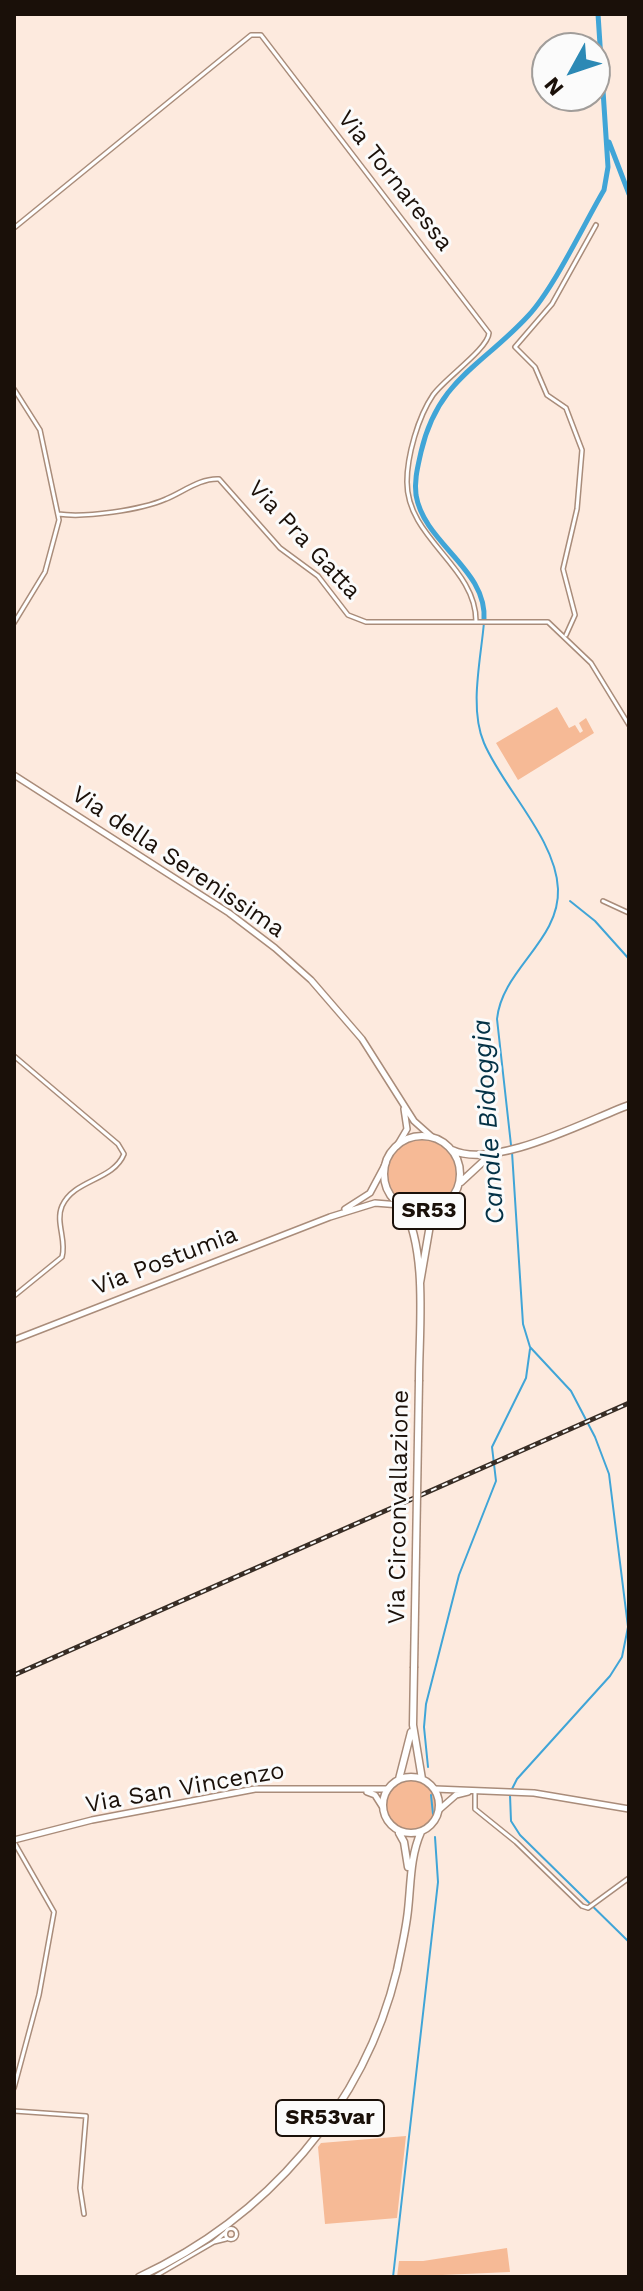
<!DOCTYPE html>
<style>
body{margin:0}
#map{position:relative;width:643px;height:2291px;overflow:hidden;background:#fdeade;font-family:"Work Sans",sans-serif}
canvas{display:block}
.frame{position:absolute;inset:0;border:16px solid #1a1009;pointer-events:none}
.north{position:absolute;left:531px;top:32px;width:80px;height:80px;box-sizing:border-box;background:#fbfbfb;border:2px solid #a19d9a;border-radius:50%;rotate:230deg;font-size:22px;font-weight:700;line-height:32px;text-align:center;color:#1a1009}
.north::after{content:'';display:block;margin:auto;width:28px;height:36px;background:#2c89b5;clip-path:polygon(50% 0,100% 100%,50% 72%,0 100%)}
</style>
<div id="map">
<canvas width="643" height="2291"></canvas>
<div class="frame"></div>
<div class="north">N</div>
</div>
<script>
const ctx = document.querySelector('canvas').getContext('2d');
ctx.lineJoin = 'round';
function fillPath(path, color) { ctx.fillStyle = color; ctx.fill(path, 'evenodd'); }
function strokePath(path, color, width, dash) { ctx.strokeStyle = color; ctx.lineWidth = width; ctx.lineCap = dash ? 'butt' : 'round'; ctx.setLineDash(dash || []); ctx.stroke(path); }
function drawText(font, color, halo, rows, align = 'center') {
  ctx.font = font + ' "Work Sans",sans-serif'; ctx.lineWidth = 6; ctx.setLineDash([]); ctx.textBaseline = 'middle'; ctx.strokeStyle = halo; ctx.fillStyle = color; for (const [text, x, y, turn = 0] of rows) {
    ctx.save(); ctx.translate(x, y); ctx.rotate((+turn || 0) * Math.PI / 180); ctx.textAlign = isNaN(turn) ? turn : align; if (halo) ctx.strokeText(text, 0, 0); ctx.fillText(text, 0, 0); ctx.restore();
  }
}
fillPath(new Path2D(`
 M557,707L569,728L575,725L580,733L583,731L579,723L586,718L594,733L518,780L496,743Z
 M388 1174a34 34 0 1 1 68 0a34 34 0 1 1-68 0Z
 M385 1806a26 26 0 1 1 52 0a26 26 0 1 1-52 0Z
 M406,2136L397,2218L325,2224L318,2147L321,2143Z
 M507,2248L510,2272L397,2277L399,2261H423Z`), '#f6ba96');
strokePath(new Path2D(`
 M484,622C481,659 469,708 484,743C503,788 556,839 558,889C560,941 502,969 497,1019L511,1145
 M570,901L595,921L629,959
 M512,1152L523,1324L530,1347L571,1391L595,1437L609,1474L628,1627L622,1657L610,1676L517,1779L512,1789
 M428,1767L424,1727L426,1704L459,1575L496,1481L492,1447L526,1378L530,1349
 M431,1795L433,1814
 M510,1795L511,1821L520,1835L629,1942
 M393,2277L438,1882L435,1837`), '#40a5d7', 2);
strokePath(new Path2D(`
 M609,142L629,194
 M484,621C488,569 424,544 416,495C414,480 418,466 421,452C438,379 482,366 528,316C554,288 584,224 604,190L608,167L598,14`), '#40a5d7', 5);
const street = new Path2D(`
 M14,228L251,35H261L489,333C488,349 444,379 433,395C418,417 407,456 407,482C407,539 476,566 476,621
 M14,389L40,430L59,520L45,572L14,623
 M58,514C85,518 141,510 166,499C183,492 200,478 219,479L280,548L318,576L348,615L366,622H548L591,663L629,725
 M566,635L575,615L563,569L577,509L582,450L566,408L547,395L535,367L515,347L552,304L596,225
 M603,901L629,913
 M14,1056L118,1144L124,1154C113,1181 74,1179 62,1206C55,1222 67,1241 62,1257L14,1296
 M475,1791V1809L516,1842L582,1906L588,1908L629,1878
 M14,1842L54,1912L39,1995L14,2088
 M14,2111L86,2116L80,2188L84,2214
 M225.5 2234a5.5 5.5 0 1 1 11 0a5.5 5.5 0 1 1-11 0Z
 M226,2232L214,2242L226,2239
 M154,2277L214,2242`);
const secondary = new Path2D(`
 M14,775L229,913L275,948L311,980L362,1039L414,1121L432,1137
 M397,1146L407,1129L404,1109
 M345,1209L370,1193L386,1163
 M14,1340L330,1217L375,1203L400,1205
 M435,1789L534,1793L629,1809
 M367,1792L375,1795L382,1806
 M440,1809L456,1795L468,1792
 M14,1840L92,1820L255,1789H388`);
const primary = new Path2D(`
 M384 1174a38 38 0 1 1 76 0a38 38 0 1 1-76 0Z
 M452,1150C494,1170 586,1121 629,1105
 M461,1182L487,1158
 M403,1206C428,1252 419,1329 419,1380
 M420,1283L430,1225L439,1209
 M414,1668L413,1725L422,1779
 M383 1805a28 28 0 1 1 56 0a28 28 0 1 1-56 0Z
 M399,1779L411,1732
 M399,1833L404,1842L408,1867
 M139,2277C266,2218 364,2107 397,1970C401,1950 406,1930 408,1910C411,1883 410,1857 421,1832`);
strokePath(street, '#a98c7a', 6);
strokePath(secondary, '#a98c7a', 8);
strokePath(primary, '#a98c7a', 9);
strokePath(street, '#fff', 3);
strokePath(secondary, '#fff', 5);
strokePath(primary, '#fff', 6);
const rail = new Path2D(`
 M14,1675L629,1403`);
strokePath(rail, '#382d25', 5);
strokePath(rail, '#fbfbfb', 2, [6]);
const primaryBridge = new Path2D(`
 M414,1668L419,1380`);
strokePath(primaryBridge, '#a98c7a', 9, []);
strokePath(primaryBridge, '#fff', 6);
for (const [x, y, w] of [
 [429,1211,72],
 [330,2118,108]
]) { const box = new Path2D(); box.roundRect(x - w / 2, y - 18, w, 36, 6); ctx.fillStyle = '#fbfbfb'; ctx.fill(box); strokePath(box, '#1a1009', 2); }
drawText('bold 22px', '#1a1009', null, [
 ["SR53",429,1211],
 ["SR53var",330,2118]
]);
drawText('24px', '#1a1009', '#fbfbfb', [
 ["Via Tornaressa",395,181,52],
 ["Via Pra Gatta",304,540,47],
 ["Via della Serenissima",178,862,34],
 ["Via Postumia",165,1261,-21],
 ["Via Circonvallazione",399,1507,-89],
 ["Via San Vincenzo",185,1788,-10]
]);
drawText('italic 26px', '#033145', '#fbfbfb', [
 ["Canale Bidoggia",489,1122,-94]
]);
</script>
